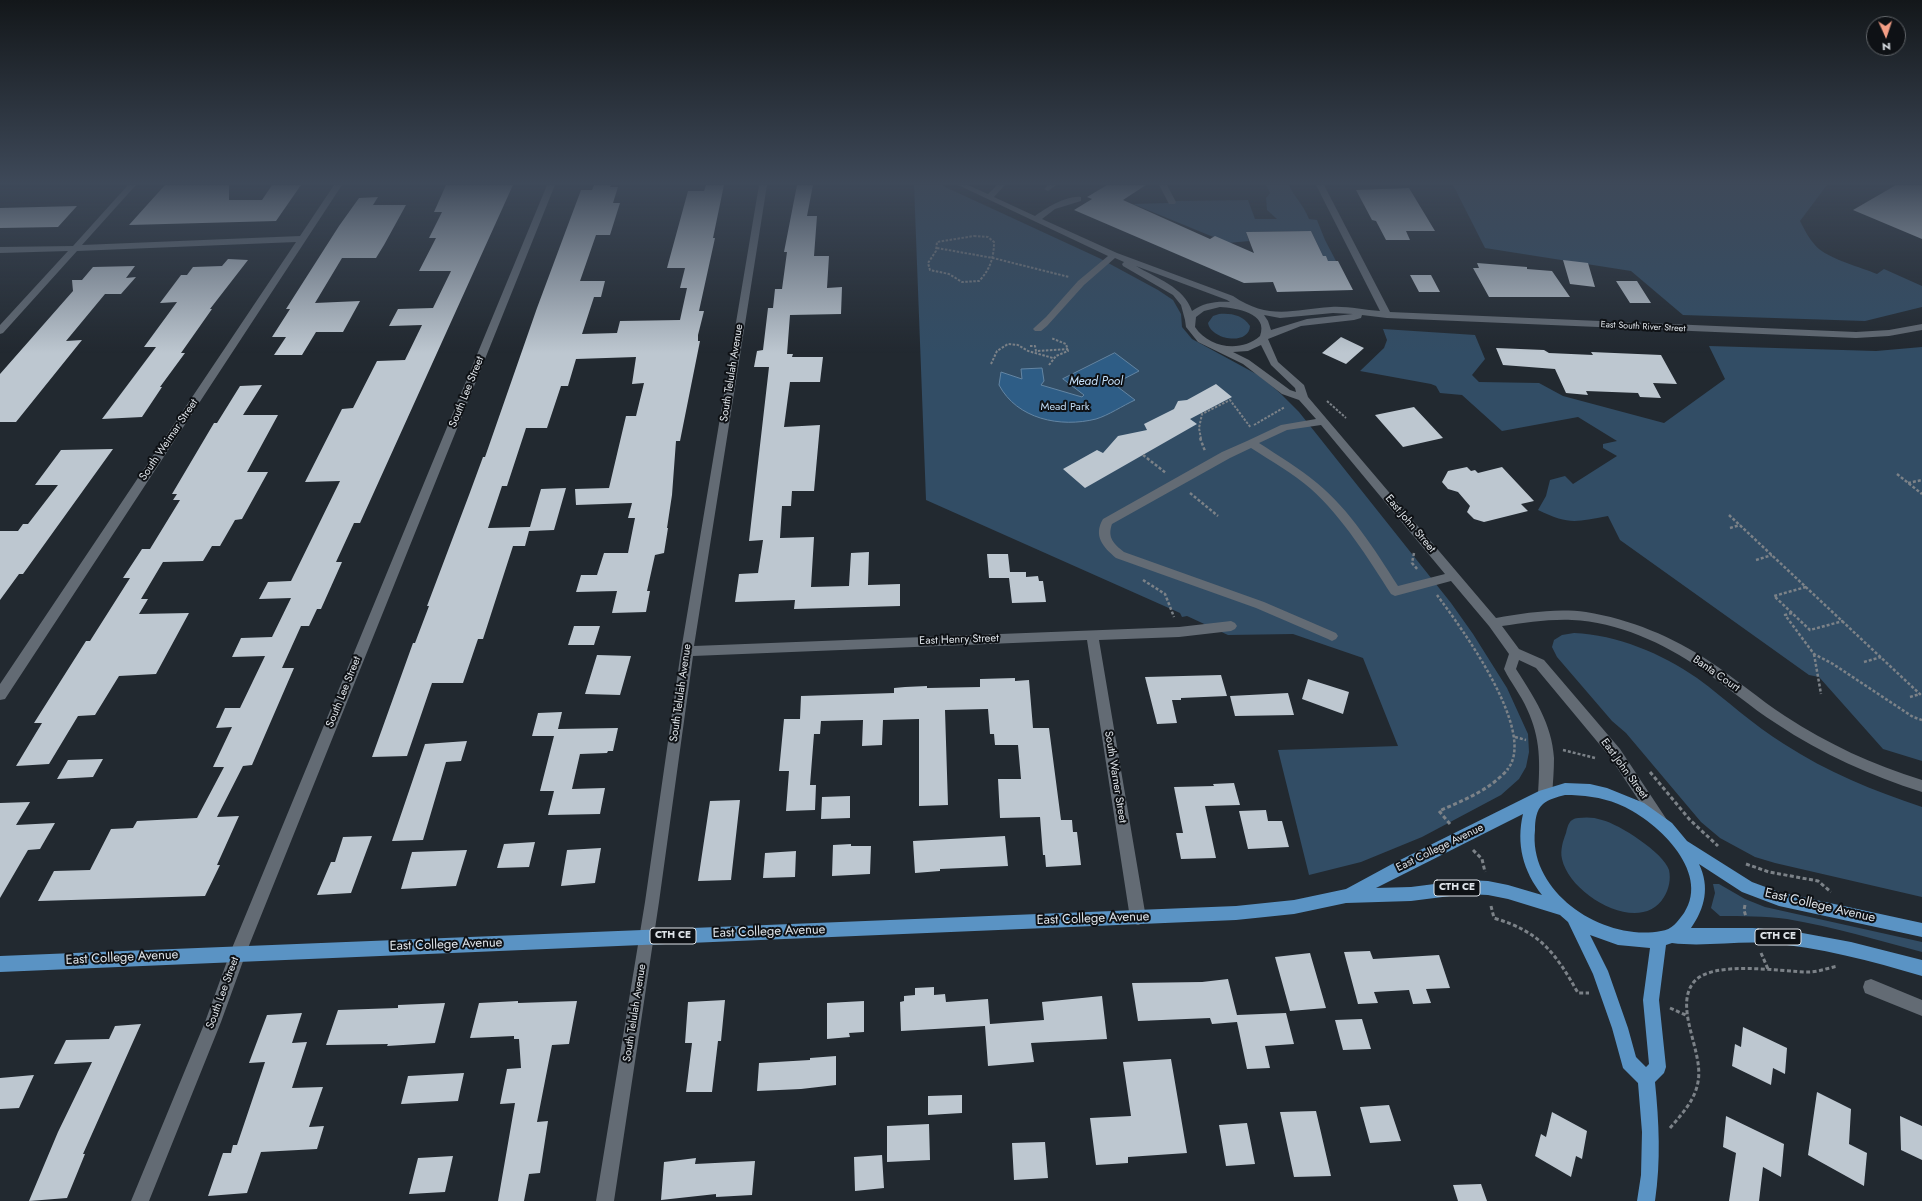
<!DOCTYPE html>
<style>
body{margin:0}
#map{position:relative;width:1922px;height:1201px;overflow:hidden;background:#222930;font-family:Jost,sans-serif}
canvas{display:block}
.north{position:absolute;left:1866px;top:16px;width:40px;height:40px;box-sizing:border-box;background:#0e1115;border:1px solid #616569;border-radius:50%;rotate:177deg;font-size:11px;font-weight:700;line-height:16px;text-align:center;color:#dee3e8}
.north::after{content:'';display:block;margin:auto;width:14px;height:18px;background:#f49e86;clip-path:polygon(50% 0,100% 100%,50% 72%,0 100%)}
</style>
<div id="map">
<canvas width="1922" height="1201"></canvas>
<div class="north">N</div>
</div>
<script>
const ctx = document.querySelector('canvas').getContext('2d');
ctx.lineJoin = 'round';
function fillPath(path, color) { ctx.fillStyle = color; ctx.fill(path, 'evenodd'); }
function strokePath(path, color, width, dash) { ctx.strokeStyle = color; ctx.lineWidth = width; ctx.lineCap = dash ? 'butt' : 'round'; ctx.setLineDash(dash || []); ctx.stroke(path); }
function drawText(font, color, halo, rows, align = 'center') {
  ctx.font = font + ' Jost,sans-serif'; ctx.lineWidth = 4; ctx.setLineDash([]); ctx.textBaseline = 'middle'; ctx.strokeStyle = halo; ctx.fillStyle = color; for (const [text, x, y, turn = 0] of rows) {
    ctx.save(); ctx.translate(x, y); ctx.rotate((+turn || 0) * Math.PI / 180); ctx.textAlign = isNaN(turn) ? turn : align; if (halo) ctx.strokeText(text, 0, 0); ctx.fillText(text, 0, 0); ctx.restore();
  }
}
fillPath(new Path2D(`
 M914,185H941L1099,258L1158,290L1173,300L1181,314L1182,327L1192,339L1260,376L1280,393L1299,412L1451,603L1473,634L1507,688L1528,734L1529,752L1526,767L1519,779L1501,795L1422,837L1361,862L1309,875L1278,750L1398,746L1363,658L1293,634L1228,635L1187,616L1182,617L1180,613L926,500Z
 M1266,185H1289C1295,198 1303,204 1309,219L1317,220L1325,240L1336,261H1328L1326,256H1323L1311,231L1246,232L1249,241L1228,243L1133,204L1167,203L1177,201L1248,200L1255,219H1277L1267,210L1266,198L1270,193Z
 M1453,185H1827L1800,221C1805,231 1811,242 1819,249C1833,260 1860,267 1877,274L1884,269L1922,286V307L1865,321L1683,315L1631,271L1485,248Z
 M1219,314C1231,313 1243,315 1250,326C1249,346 1211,340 1208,323L1213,316Z
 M1383,329L1475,335L1485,359L1472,375L1479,382L1539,383L1563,396L1664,423L1725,379L1709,346L1876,351L1922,347V761L1883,749L1819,677L1809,675L1620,540L1608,516C1575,522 1569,525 1538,510L1546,496L1550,480L1565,476L1573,484L1617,456L1603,448V444L1617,441L1578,417L1502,431L1462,395L1440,393L1436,386L1431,384L1360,371L1384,348L1387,340Z
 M1574,633C1617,635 1661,653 1697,678C1727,700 1753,725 1784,744C1827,772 1874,791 1922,807V897L1775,863L1755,857L1720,838L1701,822L1626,733L1612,721L1557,657L1552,647L1554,640L1562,635Z
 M1578,818C1586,817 1594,817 1602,820C1619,824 1664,853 1669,870C1671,879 1669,889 1664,897C1641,936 1570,896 1562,859C1560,850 1563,841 1566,833C1568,825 1569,819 1578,818Z
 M1713,884H1719L1745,899L1765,907L1922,942V952C1878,940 1833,927 1787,919C1765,916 1742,916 1720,916L1711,908L1715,893Z`), '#324d65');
const water = new Path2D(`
 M1115,353L1139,371L1114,384L1135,400C1122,406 1109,415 1096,419C1060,428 1017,419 999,385L1001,372L1022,379L1021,369L1042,368L1044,381L1041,385L1082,397L1084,395L1063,379Z`);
fillPath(water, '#2e5d86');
strokePath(water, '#6385a3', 1);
fillPath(new Path2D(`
 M165,185H229V200H262L272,185H301L276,221L129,225Z
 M446,185H513L360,523H354L336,562H342L321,609H317L309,626H301L282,668H294L252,765L243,766L217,817L239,816L217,865H220L205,896L38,901L54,871L90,870L111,829L133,828L137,821L197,818L224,767H213L232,727L216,728L225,708H240L265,656L232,657L241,638L272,637L291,598L259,599L268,582L291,581L340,481L305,482L342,409L353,408L377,361L405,360L422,325L389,326L398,309L433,308L451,271H419L436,238H429L442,212H434Z
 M594,185H611L610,187H618L613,203H620L610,235H596L580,281H605L601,297H594L582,334L617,333L620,321L680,320L687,288H680L685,268H667L688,191H704L706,185H724L713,238H715L699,311H704L698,335V341H700L680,441H676L672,495L667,528H668L664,553L655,555L647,591H650L646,612L612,613L617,591L576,592L581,575H597L604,553H628L635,518H628L632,503L576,505L575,489L609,488L626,416H636L644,383L632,384L636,357L576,359L568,386H561L547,428H526L507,486H502L488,528L530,527L541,489L566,488L554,530L529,531L525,546H513L483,639H478L463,683H432L407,756L372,757L413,643H415L429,606H427L469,495L483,457H485L537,308L581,190H592Z
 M797,185H813L807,216H817L814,256H829L827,288L842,287L841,314L790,315L787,354H793L792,357H823L820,382H790L784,427L820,425L814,491H792L791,506H782L780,538L814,537L811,587L849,586L851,553L869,552L868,585L900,584V606L794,609L795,600L735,602L739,574L758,573L763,540L749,541L769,367H754L757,351L763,350L768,308H773L775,289H782L787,252H784Z
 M1107,185H1146L1123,200L1210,239L1215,236L1254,253L1246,232L1311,231L1323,256H1326L1328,261H1338L1353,290L1277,292L1273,282L1244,283L1074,210L1092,199L1087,197Z
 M1896,185H1922V239L1853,210Z
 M1409,188L1435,231H1406L1410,240H1386L1376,221L1372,220L1356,190Z
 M378,197L373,205H406L384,245L376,258H342L315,303L360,301L343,332H316L302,355H274L286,337H272L290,309H286L339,226L359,198Z
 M77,206L58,227L0,228V208Z
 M228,259L248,260L210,309H212L181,353H185L160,387H162L142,417L102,419L156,347H144L177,302L160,303L181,275H187L193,267L222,266Z
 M1563,260L1588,263L1595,287L1570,284Z
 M1477,263L1527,267V269L1552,271L1570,297H1489L1473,268H1479Z
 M135,266L126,278L136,277L121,294H105L66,341L82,340L16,422H0V374L73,291L72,280H82L93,267Z
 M1410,275H1431L1440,292H1419Z
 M1616,281H1637L1651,303H1630Z
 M1341,337L1364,348L1346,364L1322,353Z
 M1496,348L1544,350L1549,353L1593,355L1591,352L1661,355L1677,384L1653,383L1661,398L1640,397L1638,393L1586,391L1588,395L1566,393L1555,369L1503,365Z
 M1216,384L1232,397L1190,419L1197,424L1085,488L1063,469L1097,450L1103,453L1118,436L1147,430L1144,424L1174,409L1178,401L1187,400Z
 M262,385L243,415H278L247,472H268L242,519L235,520L220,546H212L203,561L163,562L141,599H148L139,614L189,613L156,674L119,676L95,715L78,716L49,764L16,766L42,723H34L86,641H90L130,578H123L142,549H150L180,500H173L177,494H172L214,423H217L240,386Z
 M1414,407L1443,438L1403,447L1375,415Z
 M113,449L23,574H19L0,600V531H18L23,524H28L58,485H35L61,450Z
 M1467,467L1471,471L1475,470L1478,473L1502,467L1534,501L1521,504L1528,511L1484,522L1474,519L1467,512L1470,506L1458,492L1448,489L1442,482L1448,471Z
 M987,554H1008L1010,572H1026V577L1038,576L1039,581H1043L1046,602L1012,603L1009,578H989Z
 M574,626H600L594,645H568Z
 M597,655L631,656L620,695L585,694Z
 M1221,675L1227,696L1181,698V700H1172L1177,723L1157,724L1145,677Z
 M1015,678V681L1029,680L1033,728H1049L1061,820H1072L1073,832H1077L1081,865L1046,867L1045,855H1043L1040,817L1000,818L998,779H1021L1018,745H995L994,734H990L988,709L945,710L948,805L919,806V719L883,720L882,745L862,746L863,720L821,721L820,734H814L810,785H816L815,810L786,811L789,771H779L784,719H800L801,696L894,693V688L905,687L927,686V688L980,687V679Z
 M1308,679L1349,692L1343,714L1302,699Z
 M1288,693L1294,715L1235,716L1230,696Z
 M562,712L558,729L618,728L613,751H608L607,753L580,754L572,789L605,788L600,814L548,815L554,791H540L554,736H532L538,713Z
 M467,741L461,761L446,762L423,840L392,841L425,744Z
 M103,759L93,777L57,779L68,760Z
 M1234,783L1240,805L1205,806L1216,858L1181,859L1176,833H1183L1174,787L1214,786L1213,784Z
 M850,796V818L821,819L822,797Z
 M740,800L731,880L698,881L710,801Z
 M30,802L16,825L55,823L40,849L28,850L0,898V803Z
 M1266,810L1268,821H1282L1289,847L1248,849L1239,811Z
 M372,836L351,893L317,895L331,862H335L343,837Z
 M1005,836L1008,866L940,869V871L915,873L913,841Z
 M535,842L529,867L497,868L504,844Z
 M851,844V846H871L870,874L832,876L833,845Z
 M601,848L595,883L561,886L567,850Z
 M467,850L456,886L401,889L412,852Z
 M796,851L795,877L763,878L765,853Z
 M1370,951L1373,959L1439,955L1450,988L1426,989L1431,1003L1413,1004L1409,990L1374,992L1378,1003L1358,1004L1344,952Z
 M1310,953L1326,1008L1290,1011L1275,957Z
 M1228,979L1237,1015L1286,1013L1294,1044L1265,1046L1270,1068L1247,1069L1237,1022L1212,1024L1210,1018L1138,1021L1132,983L1202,982Z
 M934,987V995L945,994L946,1002L988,999L990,1024L1044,1020L1042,1002L1102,996L1107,1039L1031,1043L1034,1062L988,1066L985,1026L901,1031L900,1002L904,1001V996L915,995V988Z
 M725,1000L721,1041H718L712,1092H686L692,1043H685L688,1002Z
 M518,1001V1003L577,1001L569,1044L552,1045L537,1122L548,1121L540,1173L529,1174L524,1201H498L515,1103L500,1104L507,1069L521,1068L519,1039H514V1036L470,1038L479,1003Z
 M864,1001V1032L849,1033L850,1037L827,1039V1003Z
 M445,1003L435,1043L387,1046L388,1044L326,1045L338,1010L398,1008V1005Z
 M302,1013L292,1043L307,1042L292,1088L323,1087L309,1127L324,1126L317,1149L261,1152L247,1193L208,1196L223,1153H231L233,1145H237L261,1074L265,1062L249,1063L267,1015Z
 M1362,1019L1371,1049L1343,1050L1335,1020Z
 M141,1024L83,1154H85L67,1198L29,1201L58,1132L92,1062L54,1064L66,1040L109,1039L115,1026Z
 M1743,1027L1787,1048L1785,1074L1773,1068L1771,1085L1732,1066L1735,1044L1741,1047Z
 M836,1056V1085L801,1089L757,1091L759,1063L810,1060V1058Z
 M1171,1059L1187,1153L1128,1157V1163L1096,1165L1090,1118L1131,1116L1123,1062Z
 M464,1073L458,1101L401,1104L408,1076Z
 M34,1075L19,1108L0,1109V1078Z
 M1817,1092L1851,1109L1849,1144L1867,1153L1864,1186L1808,1155Z
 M962,1095V1113L928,1115V1096Z
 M1389,1105L1401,1141L1370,1143L1360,1107Z
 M1316,1111L1331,1176L1294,1177L1280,1112Z
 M1552,1112L1587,1131L1582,1159L1576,1156L1571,1177L1535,1156L1541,1134L1546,1137Z
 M1726,1116L1784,1144L1781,1177L1763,1167L1759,1201H1729L1736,1153L1723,1147Z
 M1900,1116L1922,1126V1160L1901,1150Z
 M1247,1123L1255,1164L1226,1166L1219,1125Z
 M929,1124L930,1160L887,1162V1126Z
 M1045,1142L1048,1178L1014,1180L1012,1143Z
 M882,1155L884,1188L855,1191L854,1157Z
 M453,1156L445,1192L409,1194L418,1158Z
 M696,1158L695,1164L755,1161L752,1195L716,1197V1194L661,1200L664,1162Z
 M1481,1184L1487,1201H1458L1453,1185Z`), '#bdc7d0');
strokePath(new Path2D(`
 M974,236L988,237L994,242C994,257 990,270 979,281L962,282L949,274L930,270L928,263L936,251L937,242Z
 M937,248L993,258L1069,277
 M1030,346H1035L1036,351L1068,349
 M991,364L997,351L1008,344L1018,345L1028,351L1053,358
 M1049,365L1056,356L1068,351L1066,344L1051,338
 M1327,401L1346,418
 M1254,425L1285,407
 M1201,439L1199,428L1202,414L1230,400L1251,428`), '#7c8288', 2, [2.5, 1.5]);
strokePath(new Path2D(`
 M1200,438L1205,451
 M1143,455L1166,473
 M1897,474L1922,494
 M1908,483L1922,480
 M1190,493L1218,516
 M1729,515L1922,696
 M1730,528L1740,525
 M1414,553L1412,563L1418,570
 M1756,560L1772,555
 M1143,580L1165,594L1174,617
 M1806,587L1774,596L1810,630L1843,621
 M1437,595C1460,626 1539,733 1507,770
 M1792,613L1785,615L1814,654L1833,664L1913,717L1922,720
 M1814,654L1821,694
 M1864,662L1881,657
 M1910,697L1920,694
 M1515,737L1526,740
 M1563,750L1595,758`), '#7c8288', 2.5, [3, 2]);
strokePath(new Path2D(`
 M1650,772L1690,820L1718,846
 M1450,824L1439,811C1464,800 1490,790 1508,769
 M1473,850L1482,859L1485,872
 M1746,864L1769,872L1818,881L1831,892
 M1745,905L1744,910L1746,917
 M1491,906L1494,918C1540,932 1555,952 1578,993H1589
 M1761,953L1768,969
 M1670,1008L1688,1016
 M1670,1128C1682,1114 1695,1100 1698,1082C1704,1052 1674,1009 1693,983C1711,959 1781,972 1808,972C1818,972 1828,968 1838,966`), '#7c8288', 3, [4, 2.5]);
fillPath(new Path2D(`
 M128,185H136L82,245L300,236L334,185H342L5,699L0,700V684L296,242L77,251L3,333L0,334V325L68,251L0,253V247L73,246Z
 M547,185H555L246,953L221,1022L149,1201H131L205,1022L230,953Z
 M759,185H767L694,646L1179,627L1231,621L1235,623L1237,626L1235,629L1231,631L1179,637L1099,640L1146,918L1143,923L1138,925L1133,923L1130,918L1087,640L693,656L659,902L614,1201H596L645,902L681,651Z
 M958,185H968L988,194L997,185H1005L994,197L1035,216C1046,208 1067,195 1081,197V201L1055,209L1042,219L1117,253L1233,296C1268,320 1292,310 1331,307C1347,306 1364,310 1380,311L1316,185H1324L1390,312L1856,332L1889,330L1922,324V330L1889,336L1856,338L1387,318L1362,315L1361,318L1354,320L1301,326L1268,339L1278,362L1304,385L1308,397L1496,618C1525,613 1556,608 1586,612C1630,619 1673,637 1709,661C1735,678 1759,699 1785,716C1828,744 1873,765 1922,780V792C1871,776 1822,754 1777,724C1750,707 1727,686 1701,669C1664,643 1617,622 1572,620C1548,619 1525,623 1502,626L1519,649L1544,660L1620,749L1669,823L1667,828L1662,829L1657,828L1610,757L1536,668L1519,660L1516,669C1534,697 1552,724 1554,758C1554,770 1553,783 1552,795L1550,799L1545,801L1540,799L1538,795C1540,763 1541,739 1527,709C1521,695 1511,683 1504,669L1509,654L1489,626L1451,581L1395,596L1391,594C1368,558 1343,518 1311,489C1293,473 1271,461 1251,448L1230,458L1112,524C1107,538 1114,544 1124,552L1264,602L1336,633L1338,636L1336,639L1332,641L1328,639L1256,608L1116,558C1103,547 1093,536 1103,519L1222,452L1247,441L1281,425L1316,419L1299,400L1282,394L1243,364L1198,342L1186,327L1185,320L1181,305L1173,295L1123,266L1122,264L1124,262L1115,258L1084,285L1047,326L1041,331H1035L1033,329L1035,327L1046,317L1078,281L1108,256ZM1136,266L1227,300L1230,302C1216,301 1203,303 1192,311C1184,287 1156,278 1136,266ZM1220,307C1236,308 1269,313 1260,336C1241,353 1209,348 1195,327L1196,317L1204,311ZM1333,313L1353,314L1307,319L1271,330L1268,321L1264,315L1280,318ZM1261,345L1271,365L1295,388L1296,392L1290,390L1249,360L1233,352L1248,351ZM1321,425L1445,574L1398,586C1375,550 1350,510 1317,483C1299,468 1279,456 1259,443L1287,430Z
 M1048,185H1056L1048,191L1044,189Z
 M1159,185H1167L1176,202L1175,204H1169Z
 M1871,979L1922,1000V1016L1865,993L1863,987L1865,981Z`), '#636b74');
fillPath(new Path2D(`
 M1565,783L1590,784L1607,788L1644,803L1672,823L1687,841L1752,882L1779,892L1922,923V937L1779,906L1742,892L1699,864C1710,887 1705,908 1691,928H1753L1797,932L1851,942L1922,960V976C1871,961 1820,947 1767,943C1736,941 1702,947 1672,943L1666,945L1659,1000L1666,1067L1664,1073L1655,1082C1659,1122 1661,1161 1655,1201H1637L1641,1175L1642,1132L1638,1083L1623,1068L1612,1028L1593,974L1568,922L1560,915L1508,899L1488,895L1466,894L1411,901L1346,903L1294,914L1236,920L0,972V956L1236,906L1294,900L1346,889L1394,863L1539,791ZM1565,795C1583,795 1601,797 1618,804C1654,818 1712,871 1684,913C1678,921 1672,930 1661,931C1604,942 1528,893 1535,830C1535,821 1536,810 1543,804C1549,799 1557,797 1565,795ZM1523,814C1516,844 1523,871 1542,895L1508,885L1488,881L1466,880L1411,887L1376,888ZM1590,935L1618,945L1650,948L1643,1000L1649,1064L1646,1067L1636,1057L1628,1028L1608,971Z`), '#5a93c4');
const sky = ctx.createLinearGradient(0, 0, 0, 353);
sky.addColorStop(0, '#13171a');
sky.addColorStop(0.52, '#3e4959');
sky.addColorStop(1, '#3e495900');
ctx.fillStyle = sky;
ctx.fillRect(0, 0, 1922, 353);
drawText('9px', '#dee3e8', '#0e1115', [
 ["East South River Street",1643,327,3]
]);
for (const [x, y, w] of [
 [1457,888,46],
 [673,936,46],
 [1778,937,46]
]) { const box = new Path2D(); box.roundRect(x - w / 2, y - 8, w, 16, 3); ctx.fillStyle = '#0e1115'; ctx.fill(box); strokePath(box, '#dee3e8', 1); }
drawText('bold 10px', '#dee3e8', null, [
 ["CTH CE",1457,888],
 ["CTH CE",673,936],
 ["CTH CE",1778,937]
]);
drawText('11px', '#dee3e8', '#0e1115', [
 ["South Telulah Avenue",732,373,-81],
 ["South Lee Street",467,392,-68],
 ["South Weimar Street",169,440,-56],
 ["East John Street",1410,524,50],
 ["East Henry Street",959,640,-2],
 ["Banta Court",1716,674,35],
 ["South Lee Street",344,692,-68],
 ["South Telulah Avenue",681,693,-82],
 ["East John Street",1624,769,54],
 ["South Warner Street",1115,777,81],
 ["East College Avenue",1440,848,-26],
 ["South Lee Street",223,993,-70],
 ["South Telulah Avenue",635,1013,-81]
]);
drawText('11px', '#c1dcf5', '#0e1115', [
 ["Mead Park",1065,407]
]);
drawText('italic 12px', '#c6e1fa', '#0e1115', [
 ["Mead Pool",1096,382]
]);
drawText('13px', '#dee3e8', '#0e1115', [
 ["East College Avenue",1820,906,13],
 ["East College Avenue",1093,919,-2],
 ["East College Avenue",769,932,-2],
 ["East College Avenue",446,945,-2],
 ["East College Avenue",122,958,-3]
]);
</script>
